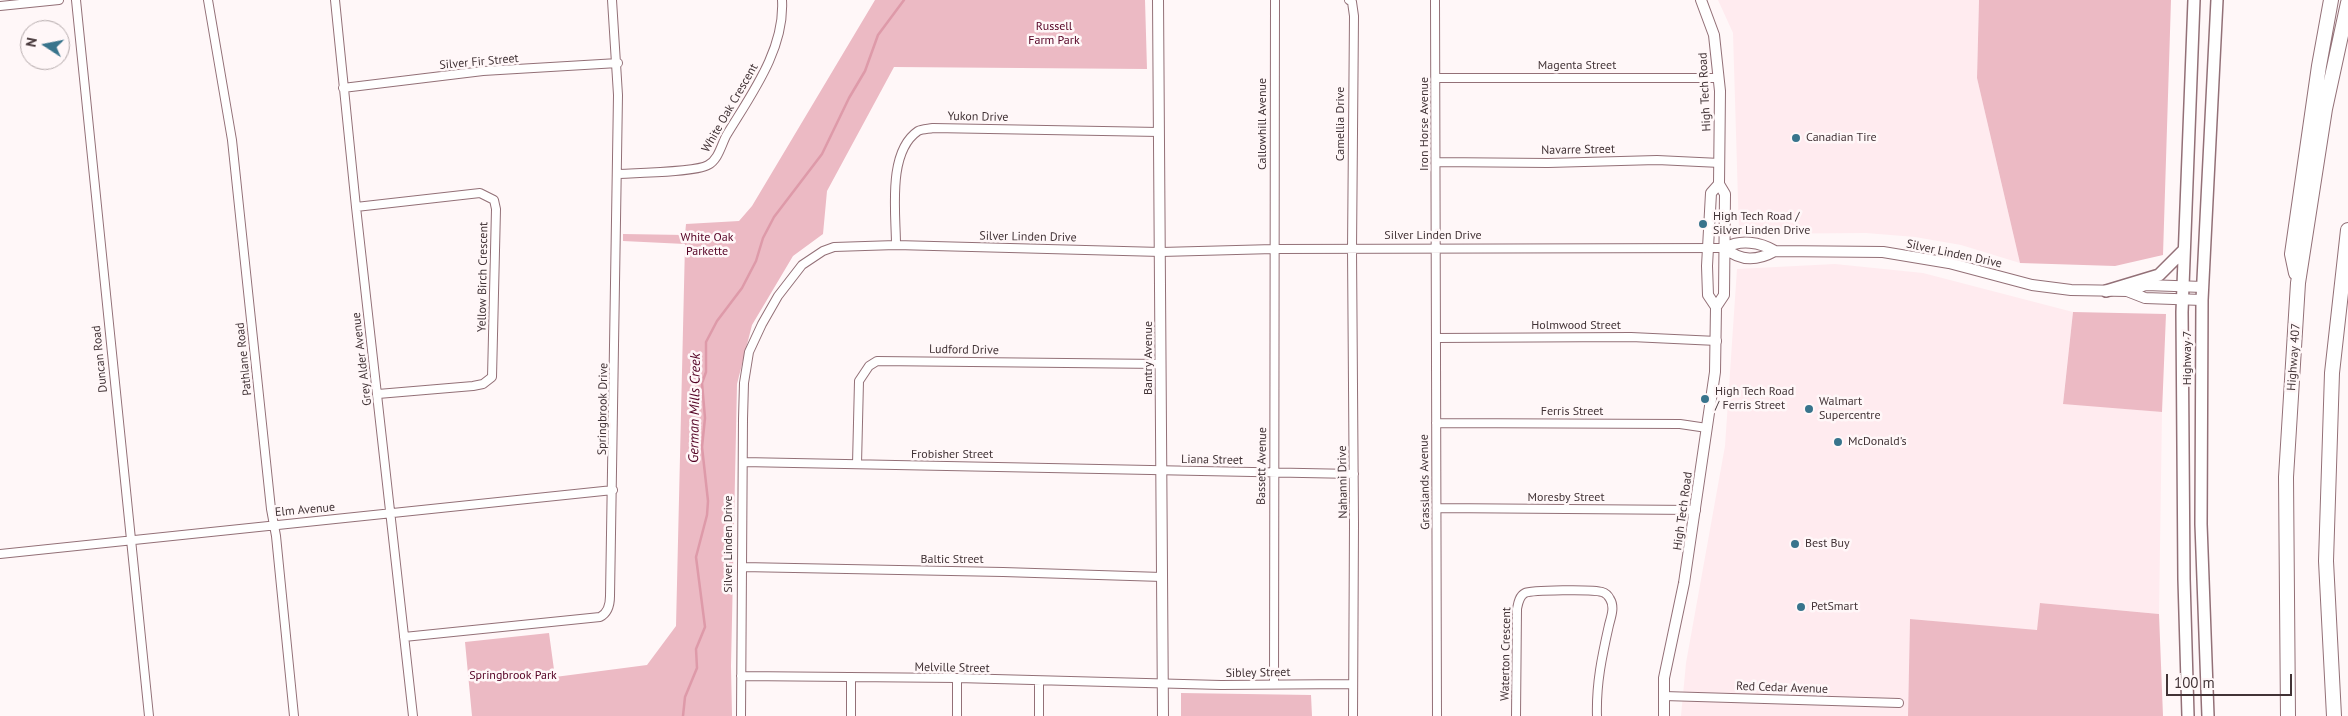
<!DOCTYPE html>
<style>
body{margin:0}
#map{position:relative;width:2348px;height:716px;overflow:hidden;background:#fff7f8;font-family:"PT Sans",sans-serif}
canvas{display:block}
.north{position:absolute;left:20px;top:20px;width:50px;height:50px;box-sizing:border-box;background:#fff7f8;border:1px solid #b3a9aa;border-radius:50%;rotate:281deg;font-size:14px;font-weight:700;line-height:20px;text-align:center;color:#423336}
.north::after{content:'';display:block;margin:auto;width:18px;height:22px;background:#38748c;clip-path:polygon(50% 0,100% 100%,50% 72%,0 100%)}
.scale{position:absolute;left:2166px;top:674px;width:126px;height:22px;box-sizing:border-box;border:2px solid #423336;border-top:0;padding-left:6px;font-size:15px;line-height:18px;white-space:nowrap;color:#423336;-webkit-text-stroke:4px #fff7f8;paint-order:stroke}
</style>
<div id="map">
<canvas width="2348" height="716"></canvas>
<div class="north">N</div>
<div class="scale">100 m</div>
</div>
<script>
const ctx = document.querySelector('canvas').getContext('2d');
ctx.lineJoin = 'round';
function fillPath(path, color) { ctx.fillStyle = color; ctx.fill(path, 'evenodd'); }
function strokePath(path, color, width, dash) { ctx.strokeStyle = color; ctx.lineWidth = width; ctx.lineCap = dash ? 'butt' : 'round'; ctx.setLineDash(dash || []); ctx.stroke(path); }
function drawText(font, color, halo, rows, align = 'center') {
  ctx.font = font + ' "PT Sans",sans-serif'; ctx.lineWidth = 5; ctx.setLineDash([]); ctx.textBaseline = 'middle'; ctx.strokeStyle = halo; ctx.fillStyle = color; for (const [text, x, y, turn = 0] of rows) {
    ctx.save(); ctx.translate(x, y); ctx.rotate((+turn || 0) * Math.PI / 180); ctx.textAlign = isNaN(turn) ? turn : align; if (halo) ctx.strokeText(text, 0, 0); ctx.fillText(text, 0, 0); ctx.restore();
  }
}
fillPath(new Path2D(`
 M1718,0H1979L1977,78L2020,263L1961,245L1915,237L1866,233L1739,234L1733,33Z
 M1835,264L1923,273L2073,312L2063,403L2162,412L2159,614L2041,603L2037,631L1910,619L1908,716H1681L1686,663L1725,446L1737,269Z`), '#ffebef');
fillPath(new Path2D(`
 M875,0H1145L1147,69L894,67L827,191L823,234L793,256L752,325L737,384L731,666L732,716H472L465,642L549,633L555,677L647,665L676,626L685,244L623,241V234L685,235L686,224L739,221L752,206Z
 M1979,0H2171L2163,255L2115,266L2020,263L1977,78Z
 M2073,312L2166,314L2162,412L2063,404Z
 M2040,603L2159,614L2163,716H1908L1910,619L2037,630Z
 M1181,693L1311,695L1312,716H1181Z`), '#ecbac4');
strokePath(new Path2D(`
 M683,716L685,697L697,668L696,649L705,627L696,557L707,515L708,501L702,447L705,418L702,383L706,372V342L717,321L742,288L756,261L763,238L774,217L822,154L849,98L865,71L878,35L904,0`), '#de9aa9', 2.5);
const street = new Path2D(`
 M76,0L149,716
 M208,0L232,140L271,509L276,536L294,716
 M335,0L356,207L413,716
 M1349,0L1352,2L1354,16L1352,249L1354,524L1353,716
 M1435,0L1437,716
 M0,6L59,0
 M1436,78H1718
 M343,88L483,71L618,63
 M1436,162L1548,163L1657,160L1720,163
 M617,174C634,173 697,172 708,165C718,160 721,146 726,136C750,96 785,50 782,0
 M356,207L480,193L494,200L496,209L492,377L483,384L473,386L378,394
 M896,245C896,213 887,152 918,131C922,129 928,129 933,128L1159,132
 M1436,338L1631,337L1717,341
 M1436,423L1680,424L1707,428
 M743,462L1354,474
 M857,464L859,381L869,366L877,361L1161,364
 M1437,508L1696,510
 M0,554L613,490
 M742,567L1003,572L1162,577
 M404,637L600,617C608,613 610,605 610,596L618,95L612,0
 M741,676L957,678L1221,685L1353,684
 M957,678V716
 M1274,684L1275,0
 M1664,696L1899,703
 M741,716L743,419L744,383L749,352L762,324L778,296L802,265L823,251L834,247L896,245L1161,252L1274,249L1725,248
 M851,716V677
 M1039,716V682
 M1516,716L1517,609C1518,604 1519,596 1525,593C1531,590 1594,589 1602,592C1606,593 1608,595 1610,599C1615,607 1611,617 1609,625C1602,656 1596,684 1597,716`);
const secondary = new Path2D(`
 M1158,0L1163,716
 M1701,0L1714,35L1720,91L1719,184L1725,194L1724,295L1716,307
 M1725,248C1741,262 1757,261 1775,251L1883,252L1949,263L2032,285L2071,290L2127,291L2146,285L2203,287
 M1725,248C1740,239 1760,242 1775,251
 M2127,291L2145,298L2202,300
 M1664,716V678L1684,583L1715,372L1716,307L1708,295L1707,266L1711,193L1719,184`);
const primary = new Path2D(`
 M2106,291L2159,275L2184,250
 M2188,716L2184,579L2182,312L2194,0
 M2208,716L2201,524L2202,300L2217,0`);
const highway = new Path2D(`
 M2296,273L2292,254L2319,66L2331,0
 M2288,716L2286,477L2298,283L2325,109L2348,3
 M2334,716L2326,561L2332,373L2348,230`);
strokePath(street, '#937077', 10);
strokePath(secondary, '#937077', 12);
strokePath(primary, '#937077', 14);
strokePath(highway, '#937077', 16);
strokePath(street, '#fff', 8);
strokePath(secondary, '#fff', 10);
strokePath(primary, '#fff', 11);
strokePath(highway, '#fff', 14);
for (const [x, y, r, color] of [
 [1796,138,5,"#38748c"],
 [1703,224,5,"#38748c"],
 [1705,399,5,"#38748c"],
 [1809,409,5,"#38748c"],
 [1838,442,5,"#38748c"],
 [1795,544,5,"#38748c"],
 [1801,607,5,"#38748c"]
]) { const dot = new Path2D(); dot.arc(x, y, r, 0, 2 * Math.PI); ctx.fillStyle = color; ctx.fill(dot); strokePath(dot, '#fff7f8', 2); }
drawText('12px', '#550224', '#fff7f8', [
 ["Russell",1054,27],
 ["Farm Park",1054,41],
 ["White Oak",707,238],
 ["Parkette",707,252],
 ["Springbrook Park",513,676]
]);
drawText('12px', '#423336', '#fff7f8', [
 ["Silver Fir Street",479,62,-5],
 ["Magenta Street",1577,66],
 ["High Tech Road",1705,92,-93],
 ["White Oak Crescent",730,108,-60],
 ["Yukon Drive",978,117,1],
 ["Callowhill Avenue",1263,124,-90],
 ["Camellia Drive",1341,124,-90],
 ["Iron Horse Avenue",1425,124,-90],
 ["Navarre Street",1578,150,-1],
 ["Silver Linden Drive",1433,236],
 ["Silver Linden Drive",1028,237,1],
 ["Silver Linden Drive",1954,254,12],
 ["Yellow Birch Crescent",483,277,-89],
 ["Holmwood Street",1576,326],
 ["Ludford Drive",964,350,1],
 ["Highway 407",2294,357,-86],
 ["Bantry Avenue",1149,358,-90],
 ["Highway 7",2188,358,-90],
 ["Duncan Road",100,359,-96],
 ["Pathlane Road",244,359,-96],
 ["Grey Alder Avenue",362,359,-97],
 ["Springbrook Drive",603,409,-89],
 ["Ferris Street",1572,412],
 ["Frobisher Street",952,455],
 ["Liana Street",1212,460,1],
 ["Bassett Avenue",1262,466,-89],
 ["Nahanni Drive",1343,482,-91],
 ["Grasslands Avenue",1425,482,-91],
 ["Moresby Street",1566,498],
 ["Elm Avenue",305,510,-5],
 ["High Tech Road",1683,511,-82],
 ["Silver Linden Drive",729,544,-90],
 ["Baltic Street",952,560],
 ["Waterton Crescent",1506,654,-89],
 ["Melville Street",952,668,1],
 ["Sibley Street",1258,673,-1],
 ["Red Cedar Avenue",1782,688,2]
]);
drawText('12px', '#423336', '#fff7f8', [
 ["Canadian Tire",1806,138],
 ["High Tech Road /",1713,217],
 ["Silver Linden Drive",1713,231],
 ["High Tech Road",1715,392],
 ["/ Ferris Street",1715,406],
 ["Walmart",1819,402],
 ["Supercentre",1819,416],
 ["McDonald's",1848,442],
 ["Best Buy",1805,544],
 ["PetSmart",1811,607]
], 'left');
drawText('italic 14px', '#530123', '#fff7f8', [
 ["German Mills Creek",695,408,-89]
]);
</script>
